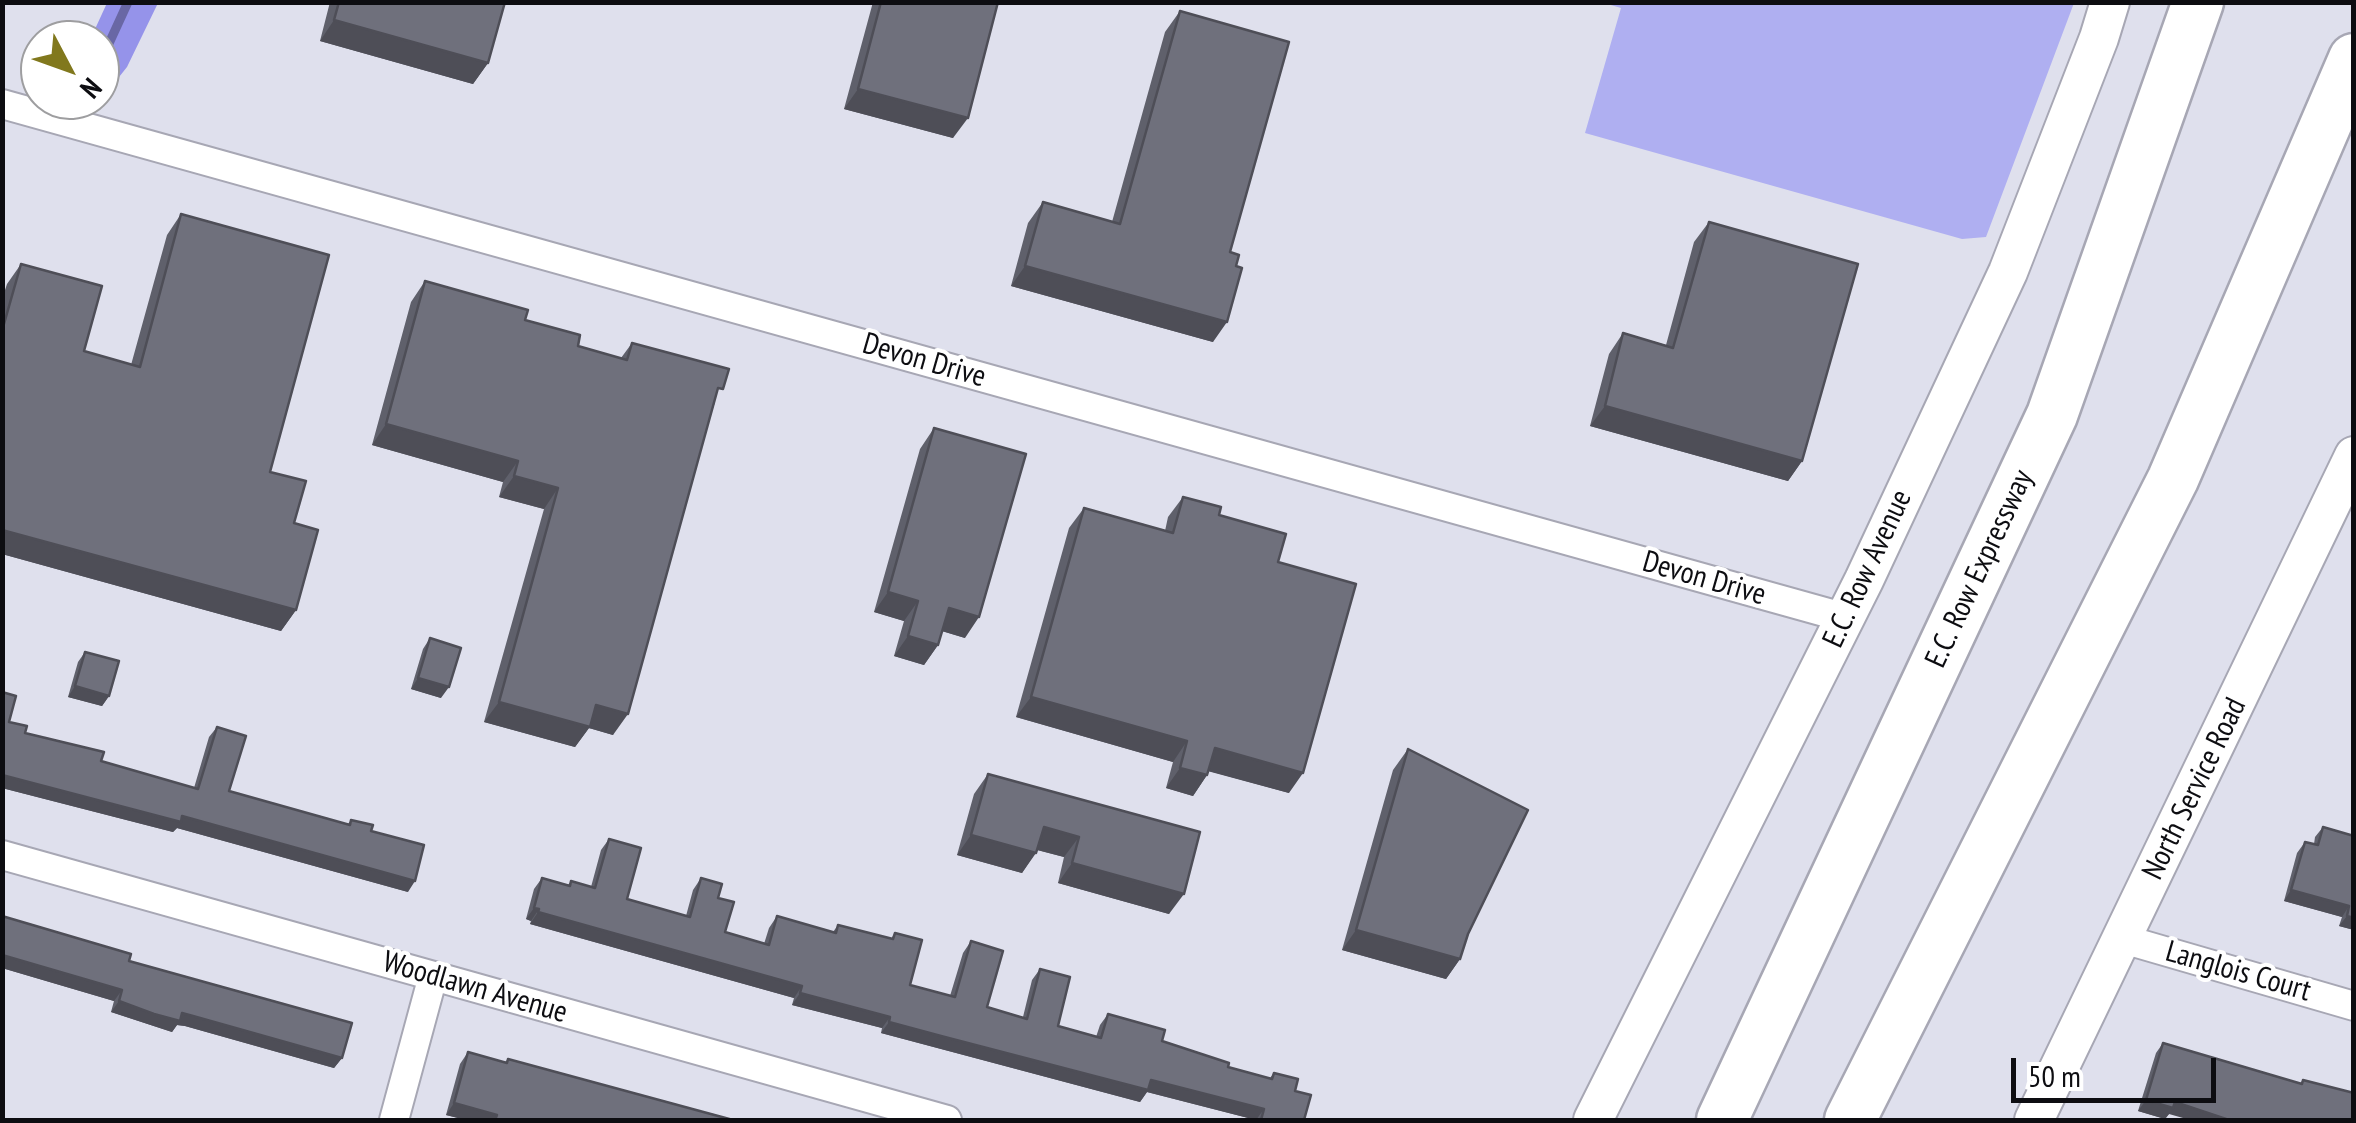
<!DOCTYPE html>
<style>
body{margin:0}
#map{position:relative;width:2356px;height:1123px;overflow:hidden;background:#dfe0ed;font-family:"PT Sans Narrow",sans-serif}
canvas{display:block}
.frame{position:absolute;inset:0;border:5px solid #0d0d11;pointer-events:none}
.north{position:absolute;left:20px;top:20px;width:100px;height:100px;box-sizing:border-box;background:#fff;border:2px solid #9e9ea0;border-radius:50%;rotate:131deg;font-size:28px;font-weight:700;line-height:40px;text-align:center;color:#0d0d11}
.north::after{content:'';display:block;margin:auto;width:35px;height:45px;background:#81781d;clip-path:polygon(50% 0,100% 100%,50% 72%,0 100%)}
.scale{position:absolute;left:2011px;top:1058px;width:205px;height:45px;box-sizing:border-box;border:5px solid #0d0d11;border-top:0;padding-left:12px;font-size:30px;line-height:35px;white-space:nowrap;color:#0d0d11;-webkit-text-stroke:8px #fff;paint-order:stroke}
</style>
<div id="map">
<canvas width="2356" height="1123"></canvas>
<div class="frame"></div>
<div class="north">N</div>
<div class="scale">50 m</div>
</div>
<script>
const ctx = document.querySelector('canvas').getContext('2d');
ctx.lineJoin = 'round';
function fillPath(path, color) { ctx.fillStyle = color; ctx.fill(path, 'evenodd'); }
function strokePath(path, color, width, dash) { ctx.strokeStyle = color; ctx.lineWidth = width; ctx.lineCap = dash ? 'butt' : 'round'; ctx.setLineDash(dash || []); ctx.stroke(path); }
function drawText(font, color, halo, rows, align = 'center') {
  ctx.font = font + ' "PT Sans Narrow",sans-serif'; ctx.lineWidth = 8; ctx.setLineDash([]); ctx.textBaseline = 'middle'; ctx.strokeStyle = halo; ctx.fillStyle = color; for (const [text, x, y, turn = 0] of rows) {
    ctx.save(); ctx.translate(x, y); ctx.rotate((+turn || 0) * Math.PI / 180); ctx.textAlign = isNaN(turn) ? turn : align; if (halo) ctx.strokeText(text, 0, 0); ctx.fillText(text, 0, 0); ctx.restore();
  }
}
fillPath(new Path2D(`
 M1604,3L2074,2V3L1986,237L1962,239L1585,133L1621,8Z`), '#afaff1');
fillPath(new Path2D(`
 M107,3H158L127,67L104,96H100V40H90Z`), '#9593ea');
strokePath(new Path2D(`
 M100,63L128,2`), '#6967a5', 9);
const street = new Path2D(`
 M2,104L1846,618
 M2,855L947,1120
 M2123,939L2354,1006
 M394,1120L433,976`);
const secondary = new Path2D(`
 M1593,1120L1864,580L2008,272L2099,38L2110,2
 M2034,1120L2354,456`);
const highway = new Path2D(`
 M1722,1120L2052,415L2198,2
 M1850,1120L2173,479L2354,59`);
strokePath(street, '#a7a7b4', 32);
strokePath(secondary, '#a7a7b4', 42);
strokePath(highway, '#a7a7b4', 55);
strokePath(street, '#fff', 28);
strokePath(secondary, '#fff', 38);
strokePath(highway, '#fff', 50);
fillPath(new Path2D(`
 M330,2H505L488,63L473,84L320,41Z
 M873,2H998L953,138L844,109Z
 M1180,11L1230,252L1213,342L1011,286L1028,223L1043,202L1112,222L1165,32Z
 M181,214L270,472L294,523L296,610L281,631L2,554V299L7,284L21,264L84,351L131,365L167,235Z
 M1709,222L1802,461L1788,481L1590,426L1609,354L1623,333L1666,345L1694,242Z
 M425,281L525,320L578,346L621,358L632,343L715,402L613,735L589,728L575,747L484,722L544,509L499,497L503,482L372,445L411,302Z
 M934,428L965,638L942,631L938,645L924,665L894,656L904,621L874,612L920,449Z
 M1183,497L1219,515L1278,562L1289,793L1209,771L1207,775L1193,796L1166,788L1173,762L1016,717L1069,528L1084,508L1165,531L1168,517Z
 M430,638L441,698L411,689L423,649Z
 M85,652L109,696L102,706L68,697L78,662Z
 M2,692L9,722L25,733L101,761L194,788L209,737L217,727L229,791L348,824L351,820L371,831L408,892L177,828L173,832L2,788Z
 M1408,749L1468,934L1460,959L1446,979L1342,950L1393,770Z
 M988,774L1200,832L1169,914L1058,883L1064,857L1037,850L1022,873L957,855L974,794Z
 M2323,827L2354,836V930L2339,926L2342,917L2284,901L2297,853L2305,842L2314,844L2315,837Z
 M609,839L627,899L686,916L693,890L701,878L718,898L725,932L764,944L769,928L777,916L833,932L838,925L891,939L895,933L910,985L950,996L963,953L971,941L987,1007L1023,1017L1032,980L1040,969L1058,1026L1096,1037L1100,1025L1108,1014L1162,1041L1228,1067L1270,1078L1274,1073L1295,1091L1304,1120H1256L1147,1092L1140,1102L881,1033L882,1028L792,1005L794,998L530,924L531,921L526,919L534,889L542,878L568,885L571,881L591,887L601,850Z
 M2,916L129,961L342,1058L334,1068L185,1026L177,1025L172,1032L111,1012L114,1001L2,968Z
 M2163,1043L2300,1083L2303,1080L2354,1093L2169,1114L2165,1119L2138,1111L2156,1053Z
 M468,1052L505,1062L508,1059L733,1120H466L446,1115L460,1064Z`), '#5f606b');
fillPath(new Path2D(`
 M334,20L488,63L473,84L320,41Z
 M858,89L968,118L953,138L844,109Z
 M1025,266L1227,322L1213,342L1011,286Z
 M1605,406L1802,461L1788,481L1590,426Z
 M386,424L518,461L503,482L372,445Z
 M514,476L558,488L544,509L499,497Z
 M2,530L296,610L281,631L2,554Z
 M888,592L918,601L904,621L874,612Z
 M949,608L979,617L965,638L935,629Z
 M908,636L938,645L924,665L894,656Z
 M418,678L449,687L441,698L411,689Z
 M75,686L109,696L102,706L68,697Z
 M1031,697L1187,741L1173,762L1016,717Z
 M499,702L596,705L628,714L613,735L589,728L575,747L484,722Z
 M1215,748L1303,773L1289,793L1200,769Z
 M1180,768L1207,775L1193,796L1166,788Z
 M2,775L182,816L415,881L408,892L177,828L173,832L2,788Z
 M1044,827L1079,837L1064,857L1030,848Z
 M971,835L1036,853L1022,873L957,855Z
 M1072,863L1184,894L1169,914L1058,883Z
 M2291,890L2349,906L2342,917L2284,901Z
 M534,908L539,909L531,921L526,919Z
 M538,912L802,986L794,998L530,924Z
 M2347,916L2354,918V930L2339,926Z
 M1356,930L1460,959L1446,979L1342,950Z
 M2,955L122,990L114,1001L2,968Z
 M800,993L890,1017L882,1028L792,1005Z
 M119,1001L182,1013L342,1058L334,1068L185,1026L177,1025L172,1032L111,1012Z
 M889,1022L1151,1080L1264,1109L1256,1120L1147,1092L1140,1102L881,1033Z
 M2146,1100L2175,1102L2229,1120H2190L2169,1114L2165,1119L2138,1111Z
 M454,1103L497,1115L493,1120H466L446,1115Z`), '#4e4e57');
const building = new Path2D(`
 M339,2H505L488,63L334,20Z
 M881,2H998L968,118L858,89Z
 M1180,11L1289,42L1230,252L1239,255L1236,266L1242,268L1227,322L1025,266L1043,202L1120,224Z
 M181,214L329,255L270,472L306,481L294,523L318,530L296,610L2,530V331L21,264L102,286L84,351L140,367Z
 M1709,222L1858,264L1802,461L1605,406L1623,333L1673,348Z
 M425,281L528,310L525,320L580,335L578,346L627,360L632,343L729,369L723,389L718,388L628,714L596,705L590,727L499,702L558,488L514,476L518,461L386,424Z
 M934,428L1026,454L979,617L949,608L938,645L908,636L918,601L888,592Z
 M1183,497L1221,507L1219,515L1286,534L1278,562L1356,584L1303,773L1215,748L1207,775L1180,768L1187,741L1031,697L1084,508L1173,533Z
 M430,638L461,648L449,687L418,678Z
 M85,652L119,661L109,696L75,686Z
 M2,692L16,696L9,722L27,726L25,733L104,752L101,761L198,789L217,727L246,736L229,791L350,825L351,820L373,825L371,831L424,845L415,881L182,816L181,822L2,775Z
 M1408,749L1528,810L1468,934L1460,959L1356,930Z
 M988,774L1200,832L1184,894L1072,863L1079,837L1044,827L1036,853L971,835Z
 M2323,827L2354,836V918L2347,916L2349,906L2291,890L2305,842L2318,845Z
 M609,839L641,848L627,899L690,917L701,878L722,884L718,898L734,902L725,932L769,945L777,916L836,933L838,925L893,939L895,933L922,940L910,985L955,997L971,941L1003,951L987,1007L1027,1019L1040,969L1070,977L1058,1026L1101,1038L1108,1014L1165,1030L1162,1041L1229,1063L1228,1067L1272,1079L1274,1073L1298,1079L1295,1091L1311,1095L1304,1120H1261L1264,1109L1151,1080L1148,1090L941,1036L889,1022L890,1017L800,993L802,986L538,912L539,909L534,908L542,878L570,886L571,881L595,888Z
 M2,916L131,954L129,961L352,1023L342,1058L193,1016L182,1013L180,1021L154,1014L119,1001L122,990L2,955Z
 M2163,1043L2302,1084L2303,1080L2354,1093V1120H2229L2175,1102L2173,1108L2146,1100Z
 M468,1052L507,1063L508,1059L733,1120H495L497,1115L454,1103Z`);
fillPath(building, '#6f707c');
strokePath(building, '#4e4e57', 2.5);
drawText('30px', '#0d0d11', '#fff', [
 ["Devon Drive",924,361,16],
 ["E.C. Row Avenue",1868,569,-65],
 ["E.C. Row Expressway",1980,569,-65],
 ["Devon Drive",1704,579,16],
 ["North Service Road",2195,789,-64],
 ["Langlois Court",2238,972,16],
 ["Woodlawn Avenue",475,988,16]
]);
</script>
